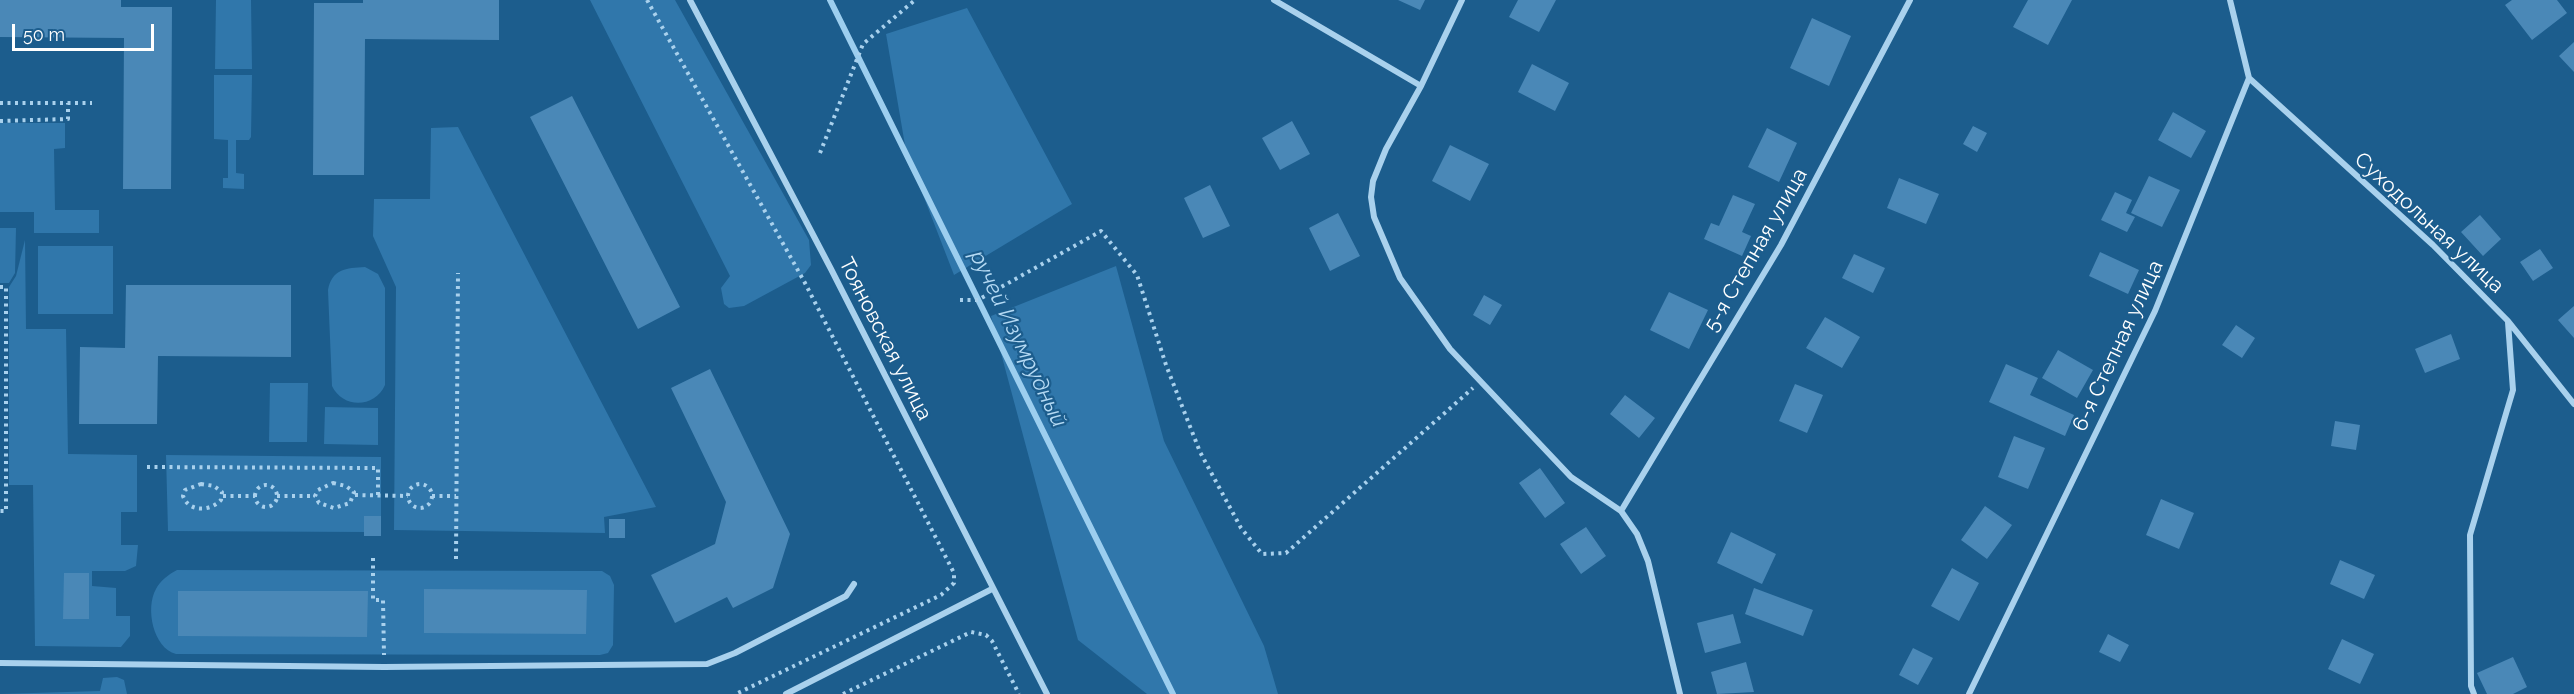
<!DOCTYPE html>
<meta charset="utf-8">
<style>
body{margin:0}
#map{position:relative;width:2574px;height:694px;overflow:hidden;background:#1c5d8d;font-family:Raleway,sans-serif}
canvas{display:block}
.scale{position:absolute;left:12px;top:24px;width:142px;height:27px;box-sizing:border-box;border:3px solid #fff;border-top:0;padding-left:8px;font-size:18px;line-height:21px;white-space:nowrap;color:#fff;-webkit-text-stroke:4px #1c5d8d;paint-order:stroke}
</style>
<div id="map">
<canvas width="2574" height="694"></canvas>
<div class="scale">50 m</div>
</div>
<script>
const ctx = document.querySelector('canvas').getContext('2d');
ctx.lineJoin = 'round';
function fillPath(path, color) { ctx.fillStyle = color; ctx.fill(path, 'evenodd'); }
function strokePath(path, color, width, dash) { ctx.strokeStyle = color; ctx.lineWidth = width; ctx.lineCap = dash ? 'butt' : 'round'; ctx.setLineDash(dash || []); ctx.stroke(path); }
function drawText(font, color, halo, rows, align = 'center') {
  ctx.font = font + ' Raleway,sans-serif'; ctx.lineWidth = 4.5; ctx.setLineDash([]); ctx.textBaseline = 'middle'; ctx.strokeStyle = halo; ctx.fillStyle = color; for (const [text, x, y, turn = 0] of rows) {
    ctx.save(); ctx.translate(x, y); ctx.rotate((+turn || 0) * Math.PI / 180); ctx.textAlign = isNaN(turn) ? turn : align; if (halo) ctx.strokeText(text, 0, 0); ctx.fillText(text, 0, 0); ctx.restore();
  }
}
fillPath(new Path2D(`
 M216,0H251L252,69H215Z
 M590,0H675L809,240L811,265L805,273L744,306L729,308L724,304L721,288L730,276Z
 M967,8L1072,204L954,275L906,151L886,34Z
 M214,75H252L251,137L249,140H236V173L244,174V189L223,188V178H228V140L214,139Z
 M0,123H65V148L54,149L55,210H99V233H34V212H0Z
 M458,127L656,507L604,517L605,533L394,530L396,287L373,236L374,199H430L431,128Z
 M0,228H16L15,273L9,283H0Z
 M25,240L26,329H66L68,454L137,455V512H121V545H138L136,566L125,571H92V586L116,588V616H130V636L121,647L35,646L33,485H9V287L16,276Z
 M38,246H113V314H38Z
 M1116,266L1164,441L1264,646L1278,694H1147L1078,640L991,316Z
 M365,267L378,274L385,288V385C375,408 343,409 332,386L328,290C332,269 346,268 365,267Z
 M270,383H308L307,442H269Z
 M325,407L378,408V445L324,444Z
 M166,455L381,457V516L364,517V532L168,531Z
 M177,570L602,571L610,576L614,585L613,645L608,653L600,655L176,654C153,648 145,608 156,589C160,581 169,574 177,570Z
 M117,677L124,680L127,694H0L100,691L103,678Z`), '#3077ab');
strokePath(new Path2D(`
 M830,0L1173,694`), '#9cceef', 6);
fillPath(new Path2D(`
 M0,0H121V7H172L171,189H123L124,38L0,37Z
 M363,0H499V40L365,39L364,175H313L314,3H363Z
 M1398,0H1425L1420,10Z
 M1518,0H1556L1539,32L1509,17Z
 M2028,0H2072L2048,45L2013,27Z
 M2512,0H2557L2567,13L2532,40L2505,5Z
 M1812,18L1851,36L1829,86L1790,68Z
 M2574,42V72L2559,56Z
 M1532,64L1569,83L1555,111L1518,92Z
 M572,96L680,307L638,329L530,117Z
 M2173,112L2206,131L2191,158L2158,140Z
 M1292,121L1310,154L1280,170L1262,138Z
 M1973,126L1987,133L1977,152L1963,144Z
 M1767,128L1797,143L1779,182L1748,167Z
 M1450,145L1489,164L1470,201L1432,181Z
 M2149,176L2180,190L2162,227L2131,213Z
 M1899,178L1939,194L1926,224L1887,208Z
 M1210,185L1230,226L1203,238L1184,198Z
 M2115,192L2132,200L2126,213L2135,217L2127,232L2101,220Z
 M1733,195L1755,204L1742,232L1751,236L1742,256L1704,239L1711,223L1719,226Z
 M1338,213L1360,256L1330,271L1309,228Z
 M2480,215L2501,239L2483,256L2461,232Z
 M2540,249L2553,268L2533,281L2520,262Z
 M2100,252L2139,270L2128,294L2089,276Z
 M1854,254L1885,268L1873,293L1842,278Z
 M126,285H291V357L158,356L157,424H79L80,347L125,348Z
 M1669,292L1708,310L1689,349L1650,330Z
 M1484,295L1502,305L1490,325L1473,315Z
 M2574,306V338L2558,320Z
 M1825,317L1860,337L1842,368L1806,348Z
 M2236,325L2255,338L2242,358L2222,345Z
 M2451,334L2460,359L2425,373L2415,349Z
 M2058,350L2093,370L2077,398L2042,378Z
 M2006,364L2038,378L2030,395L2074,415L2065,436L1989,402Z
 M710,369L790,534L773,588L733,608L727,597L675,623L651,575L715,544L726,502L671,388Z
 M1795,384L1823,395L1807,433L1779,421Z
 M1625,395L1655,418L1639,438L1610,414Z
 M2335,421L2360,425L2356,450L2331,446Z
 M2014,436L2045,448L2028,489L1998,477Z
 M1540,468L1565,503L1545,518L1519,483Z
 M2161,499L2194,513L2179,549L2146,535Z
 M1985,506L2012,525L1987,559L1961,540Z
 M364,516H381V536H364Z
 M609,519H625V538H609Z
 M1586,527L1606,556L1581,574L1560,544Z
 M1731,532L1776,554L1762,584L1717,563Z
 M2340,560L2375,575L2364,599L2330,584Z
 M1952,568L1979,583L1959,621L1931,606Z
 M64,573H89V619H63Z
 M1754,588L1813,610L1803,636L1745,614Z
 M424,589L587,590L586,634L424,633Z
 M178,591H368L367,637L178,636Z
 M1733,614L1741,643L1705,653L1697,623Z
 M2108,634L2129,645L2120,662L2099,652Z
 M2342,639L2374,654L2360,684L2328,669Z
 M1913,648L1933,658L1918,685L1899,675Z
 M2513,657L2527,687L2513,694H2487L2477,673Z
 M1746,662L1754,692L1717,694L1711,672Z`), '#4a88b7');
strokePath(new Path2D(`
 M647,0L805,283L954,573V583L941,595L736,694
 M0,103H92
 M0,121L68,119V103
 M820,153L863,44L915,0
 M0,287H6V511H0
 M960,300H978L1101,231L1137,275L1166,365L1200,452L1241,528L1262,554L1286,553L1473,388
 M147,467L378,468V496
 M333,483L346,486L354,492L350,503L334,508L319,503L315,496L318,490Z
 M201,484L214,486L222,492L221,500C211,511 189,513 183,496L185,490Z
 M408 496a12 12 0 1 1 24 0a12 12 0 1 1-24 0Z
 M255 496a11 11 0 1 1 22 0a11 11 0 1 1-22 0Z
 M355,495L408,496
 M223,496H255
 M277,496H315
 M432,496H456
 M373,558V600H383L384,655
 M456,559L458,273
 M843,694L971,632L986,635L992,641L1019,694`), '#a9d1ed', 4, [3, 4.5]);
strokePath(new Path2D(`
 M690,0L831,269L1047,694
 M1274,0L1421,86
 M1462,0L1421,86L1386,149L1373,181L1371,197L1374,217L1400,278L1450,349L1571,477L1621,511L1637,534L1648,561L1680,694
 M2249,78L2433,245L2508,321L2574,404
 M1621,511L1781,245L1910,0
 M0,663L384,667L707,664L735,653L846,596L854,584
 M786,694L992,589
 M1969,694L2155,311L2249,78L2230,0
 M2474,694L2471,686L2470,535L2513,390L2508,322`), '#a9d1ed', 6);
drawText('21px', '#fff', '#1c5d8d', [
 ["Суходольная улица",2429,223,43],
 ["5-я Степная улица",1756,250,-60],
 ["Тояновская улица",885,339,63],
 ["6-я Степная улица",2118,346,-65]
]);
drawText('italic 22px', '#b5daf4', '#1c5d8d', [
 ["ручей Изумрудный",1018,339,64]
]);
</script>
